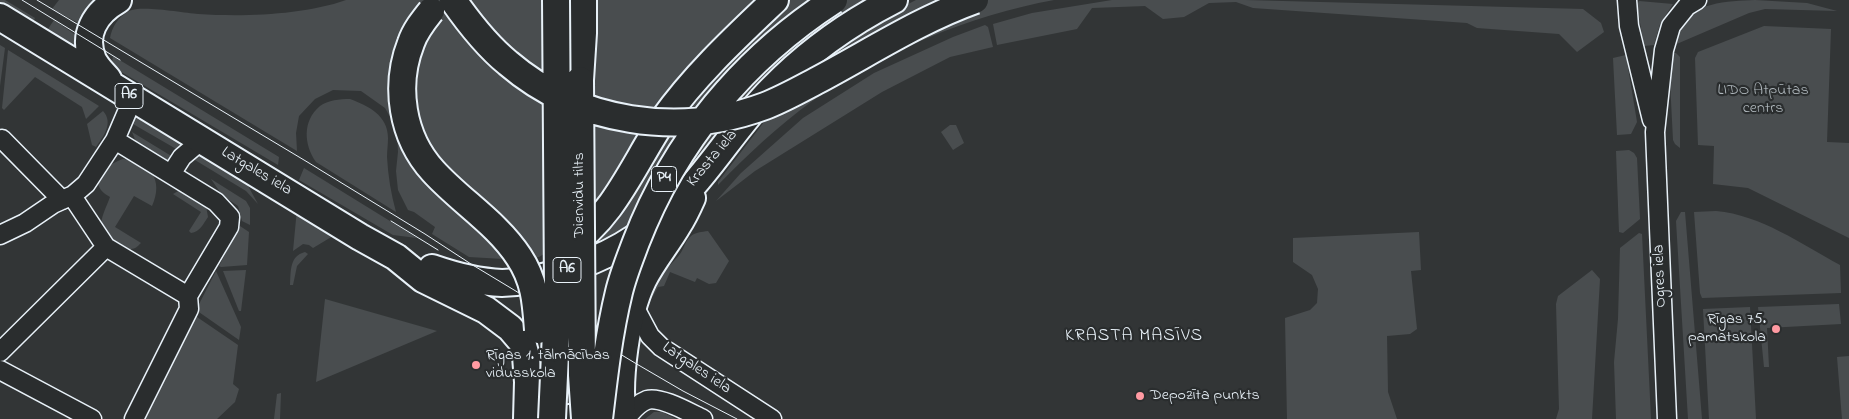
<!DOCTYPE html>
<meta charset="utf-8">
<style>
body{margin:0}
canvas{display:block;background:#323536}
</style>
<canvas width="1849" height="419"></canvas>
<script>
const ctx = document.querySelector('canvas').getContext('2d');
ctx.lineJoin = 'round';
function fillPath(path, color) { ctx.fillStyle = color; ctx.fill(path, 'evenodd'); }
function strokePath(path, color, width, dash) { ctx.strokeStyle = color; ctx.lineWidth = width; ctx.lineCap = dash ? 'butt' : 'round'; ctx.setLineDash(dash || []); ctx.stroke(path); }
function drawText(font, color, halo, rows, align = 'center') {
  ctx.font = font + ' "Indie Flower",sans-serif'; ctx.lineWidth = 4.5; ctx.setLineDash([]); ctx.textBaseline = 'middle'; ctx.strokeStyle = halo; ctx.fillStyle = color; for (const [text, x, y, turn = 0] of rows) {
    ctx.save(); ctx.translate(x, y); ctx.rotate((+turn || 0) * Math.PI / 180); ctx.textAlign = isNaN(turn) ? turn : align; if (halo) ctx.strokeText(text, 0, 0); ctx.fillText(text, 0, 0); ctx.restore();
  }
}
fillPath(new Path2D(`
 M0,0H5L35,18L33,22L0,2Z
 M59,0H96L80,24L52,9Z
 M346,0H871L724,122L675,188L637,228L567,259L600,205L552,249L539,257L521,260L469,257L432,234L435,227L414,212L408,210L398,190L396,171L398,152L397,129L385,108L361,91L333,90L315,99L299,116L296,133L297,151L110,38C112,27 118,17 129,11C142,5 183,13 198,14C244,17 304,15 346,0Z
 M916,0H1054C971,15 881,52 811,102C778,126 747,155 718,185V182L764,122L784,92L811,65L877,20Z
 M1112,0H1245L1583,9L1601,23L1604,32L1577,52L1559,34L1477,28L1467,23L1253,8L1236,2L1209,3L1184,17L1163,19L1145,6L1092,8L1077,29L997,45L993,24L1032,13Z
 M1755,0L1807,3L1837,11L1765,9L1749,13L1672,46C1674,41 1674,35 1677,30C1691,2 1728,1 1755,0Z
 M1639,1L1673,4L1660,24L1654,45L1644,46L1637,5Z
 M54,20L77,36L76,46L48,29Z
 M985,25L988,27L993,47L950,57L882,92L755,171L716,201L741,173L803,118L874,73L953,37Z
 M1764,26L1831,29L1827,142L1849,143V238L1748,188L1713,184L1714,146L1698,145L1695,58L1698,52Z
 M0,45L5,48L0,86Z
 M8,50L99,106L86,119L82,107L35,77L4,110L2,108Z
 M1671,53H1676L1680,57V148L1675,144L1673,140L1670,81Z
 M1626,55L1637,122L1631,134L1617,135L1613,58Z
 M113,56L279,157L278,165L118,70L112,62Z
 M350,99C368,106 388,115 388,138C388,144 387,151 387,157C388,176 391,194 396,212L316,162C304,145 302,121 320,106C328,100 340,99 350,99Z
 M103,111C114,123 103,137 96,147L92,145L87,124Z
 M133,115L184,144L178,150L133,124L132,121Z
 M950,125H956L964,143L953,150L941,132Z
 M132,132L173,157L171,161L166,162L137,144Z
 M1629,150L1634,153L1637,158L1640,219L1623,233L1619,232L1616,151Z
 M197,152L247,184L258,204L246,191L190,157Z
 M123,159C150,161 164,180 152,206L134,196L115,227L141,243C138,246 135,249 131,249C121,250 105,238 102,229C99,219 107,206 110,197C107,195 103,193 101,190C90,174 112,163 123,159Z
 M304,168L411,234L417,238L393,235L299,180Z
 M211,179L246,201L250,208V225L242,221L238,206L222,195Z
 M180,190L206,206L208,217C203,224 200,232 191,233L189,231L201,212L173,194Z
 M297,209L340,236H333L313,248L309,245L303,244L293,251Z
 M1716,211C1761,215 1801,244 1840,265L1841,293L1702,298L1700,293L1694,212Z
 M1681,212H1685L1702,419H1688L1676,221Z
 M240,226L249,232L247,265L221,267L219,266Z
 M708,231L729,261L716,283L709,284L697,278L695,282L670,272L664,286L658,287L653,296C652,279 670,267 680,254C684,249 685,241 690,237C695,232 702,232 708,231Z
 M1419,232L1421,270L1411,271L1417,329L1410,334L1387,336L1388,392L1397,419H1287L1285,318L1310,310L1317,303L1318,289L1312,275L1293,262V238Z
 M1639,233L1642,234L1651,419H1616L1614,362L1618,319L1620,248Z
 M305,252L308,254L297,266L293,285H290C291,272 289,256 305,252Z
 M246,270L241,311H239L223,271Z
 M1592,270L1600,279L1592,419H1556L1559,409L1556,304L1558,296Z
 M216,271L241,327L239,340L196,310Z
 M325,299L437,331L316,382Z
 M1839,304L1841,324L1767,328L1769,367H1764L1758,307Z
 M1750,307L1756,419H1709L1703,309Z
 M194,315L238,345L233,384L239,389L235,402L217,419H140Z
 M1849,356V419H1842L1837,357Z
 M281,393L280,419H274L277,394Z
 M654,412H662L676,419H645Z`), '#494d4f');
const minor = new Path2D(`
 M1627,0L1629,26L1652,120
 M2,139L62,200
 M115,140L216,202L230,217L229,227L188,296L189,309L134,419
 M171,174L182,157L202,140
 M0,235L25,223L53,204L71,196
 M106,247L188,296
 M634,306L650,336L661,347L772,419
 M0,352L106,247L72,196L86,184L115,140L133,98
 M0,370L92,419
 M626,419C631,412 639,403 647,400C661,396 690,413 703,419
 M1667,419L1655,132L1664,50L1671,26L1687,6L1697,0`);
const highway = new Path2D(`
 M0,17L360,237L396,257L423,279L486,310L510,328L522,342L526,356L528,382L527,419
 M108,79C103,73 97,68 93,60C82,35 95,13 118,0
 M580,80L583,33V0
 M567,247C613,219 634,163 663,120C695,75 735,38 775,0
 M432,268C455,276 478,282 502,283C522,283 539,278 558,273C606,258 641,239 677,203C712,168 737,124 772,89C807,53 849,23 894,0
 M564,419L575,417L588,419
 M623,419C617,381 626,315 643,280C653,260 667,244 678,225C684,216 688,207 692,198`);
strokePath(minor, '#e8f1f8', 21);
strokePath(highway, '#e8f1f8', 30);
strokePath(minor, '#2a2d2e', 18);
strokePath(highway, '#2a2d2e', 26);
strokePath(new Path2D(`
 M22,0L120,60
 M37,0L309,163L425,234L471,264L635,363L683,391L737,419
 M391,221L438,250`), '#e8f1f8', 1);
const highwayBridge = new Path2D(`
 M453,0C469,23 486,45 508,63C578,123 679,138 765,106C783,99 799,90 816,81C869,53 919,20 975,0
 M431,11C423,21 415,31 411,43C394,86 402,137 433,171C460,201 497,223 519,257C535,281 536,303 538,330
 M580,80L582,375L585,419
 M552,419L558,289L556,0
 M599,419C604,376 609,333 619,292C623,275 630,258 636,242C675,141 744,58 834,0`);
strokePath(highwayBridge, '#e8f1f8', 30, []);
strokePath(highwayBridge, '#2a2d2e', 26);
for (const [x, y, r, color] of [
 [1776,329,5,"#ff9aa2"],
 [476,365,5,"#ff9aa2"],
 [1140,396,5,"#ff9aa2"]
]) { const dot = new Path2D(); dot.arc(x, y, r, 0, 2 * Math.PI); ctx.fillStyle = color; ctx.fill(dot); strokePath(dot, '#2a2d2e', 2); }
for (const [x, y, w] of [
 [129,96,28],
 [664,179,25],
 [567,270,28]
]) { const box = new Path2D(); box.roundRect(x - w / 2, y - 12.5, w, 25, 4); ctx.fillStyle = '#2a2d2e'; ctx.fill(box); strokePath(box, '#e8f1f8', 1); }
drawText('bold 15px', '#e8f1f8', null, [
 ["A6",129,96],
 ["P4",664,179],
 ["A6",567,270]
]);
drawText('16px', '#b0b8bd', '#2a2d2e', [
 ["LIDO Atpūtas",1763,91],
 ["centrs",1763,109]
]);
drawText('16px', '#e8f1f8', '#2a2d2e', [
 ["Krasta iela",713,159,-50],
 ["Latgales iela",256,172,31],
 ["Dienvidu tilts",580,195,-90],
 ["Ogres iela",1661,276,-92],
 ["Latgales iela",696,369,34]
]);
drawText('16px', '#e8f1f8', '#2a2d2e', [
 ["Rīgas 75.",1766,320,"right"],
 ["pamatskola",1766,338,"right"],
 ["Rīgas 1. tālmācības",486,356],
 ["vidusskola",486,374],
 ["Depozīta punkts",1150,396]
], 'left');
ctx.letterSpacing = '1px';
drawText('18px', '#e8f1f8', '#2a2d2e', [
 ["KRASTA MASĪVS",1134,337]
]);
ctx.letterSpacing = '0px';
</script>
